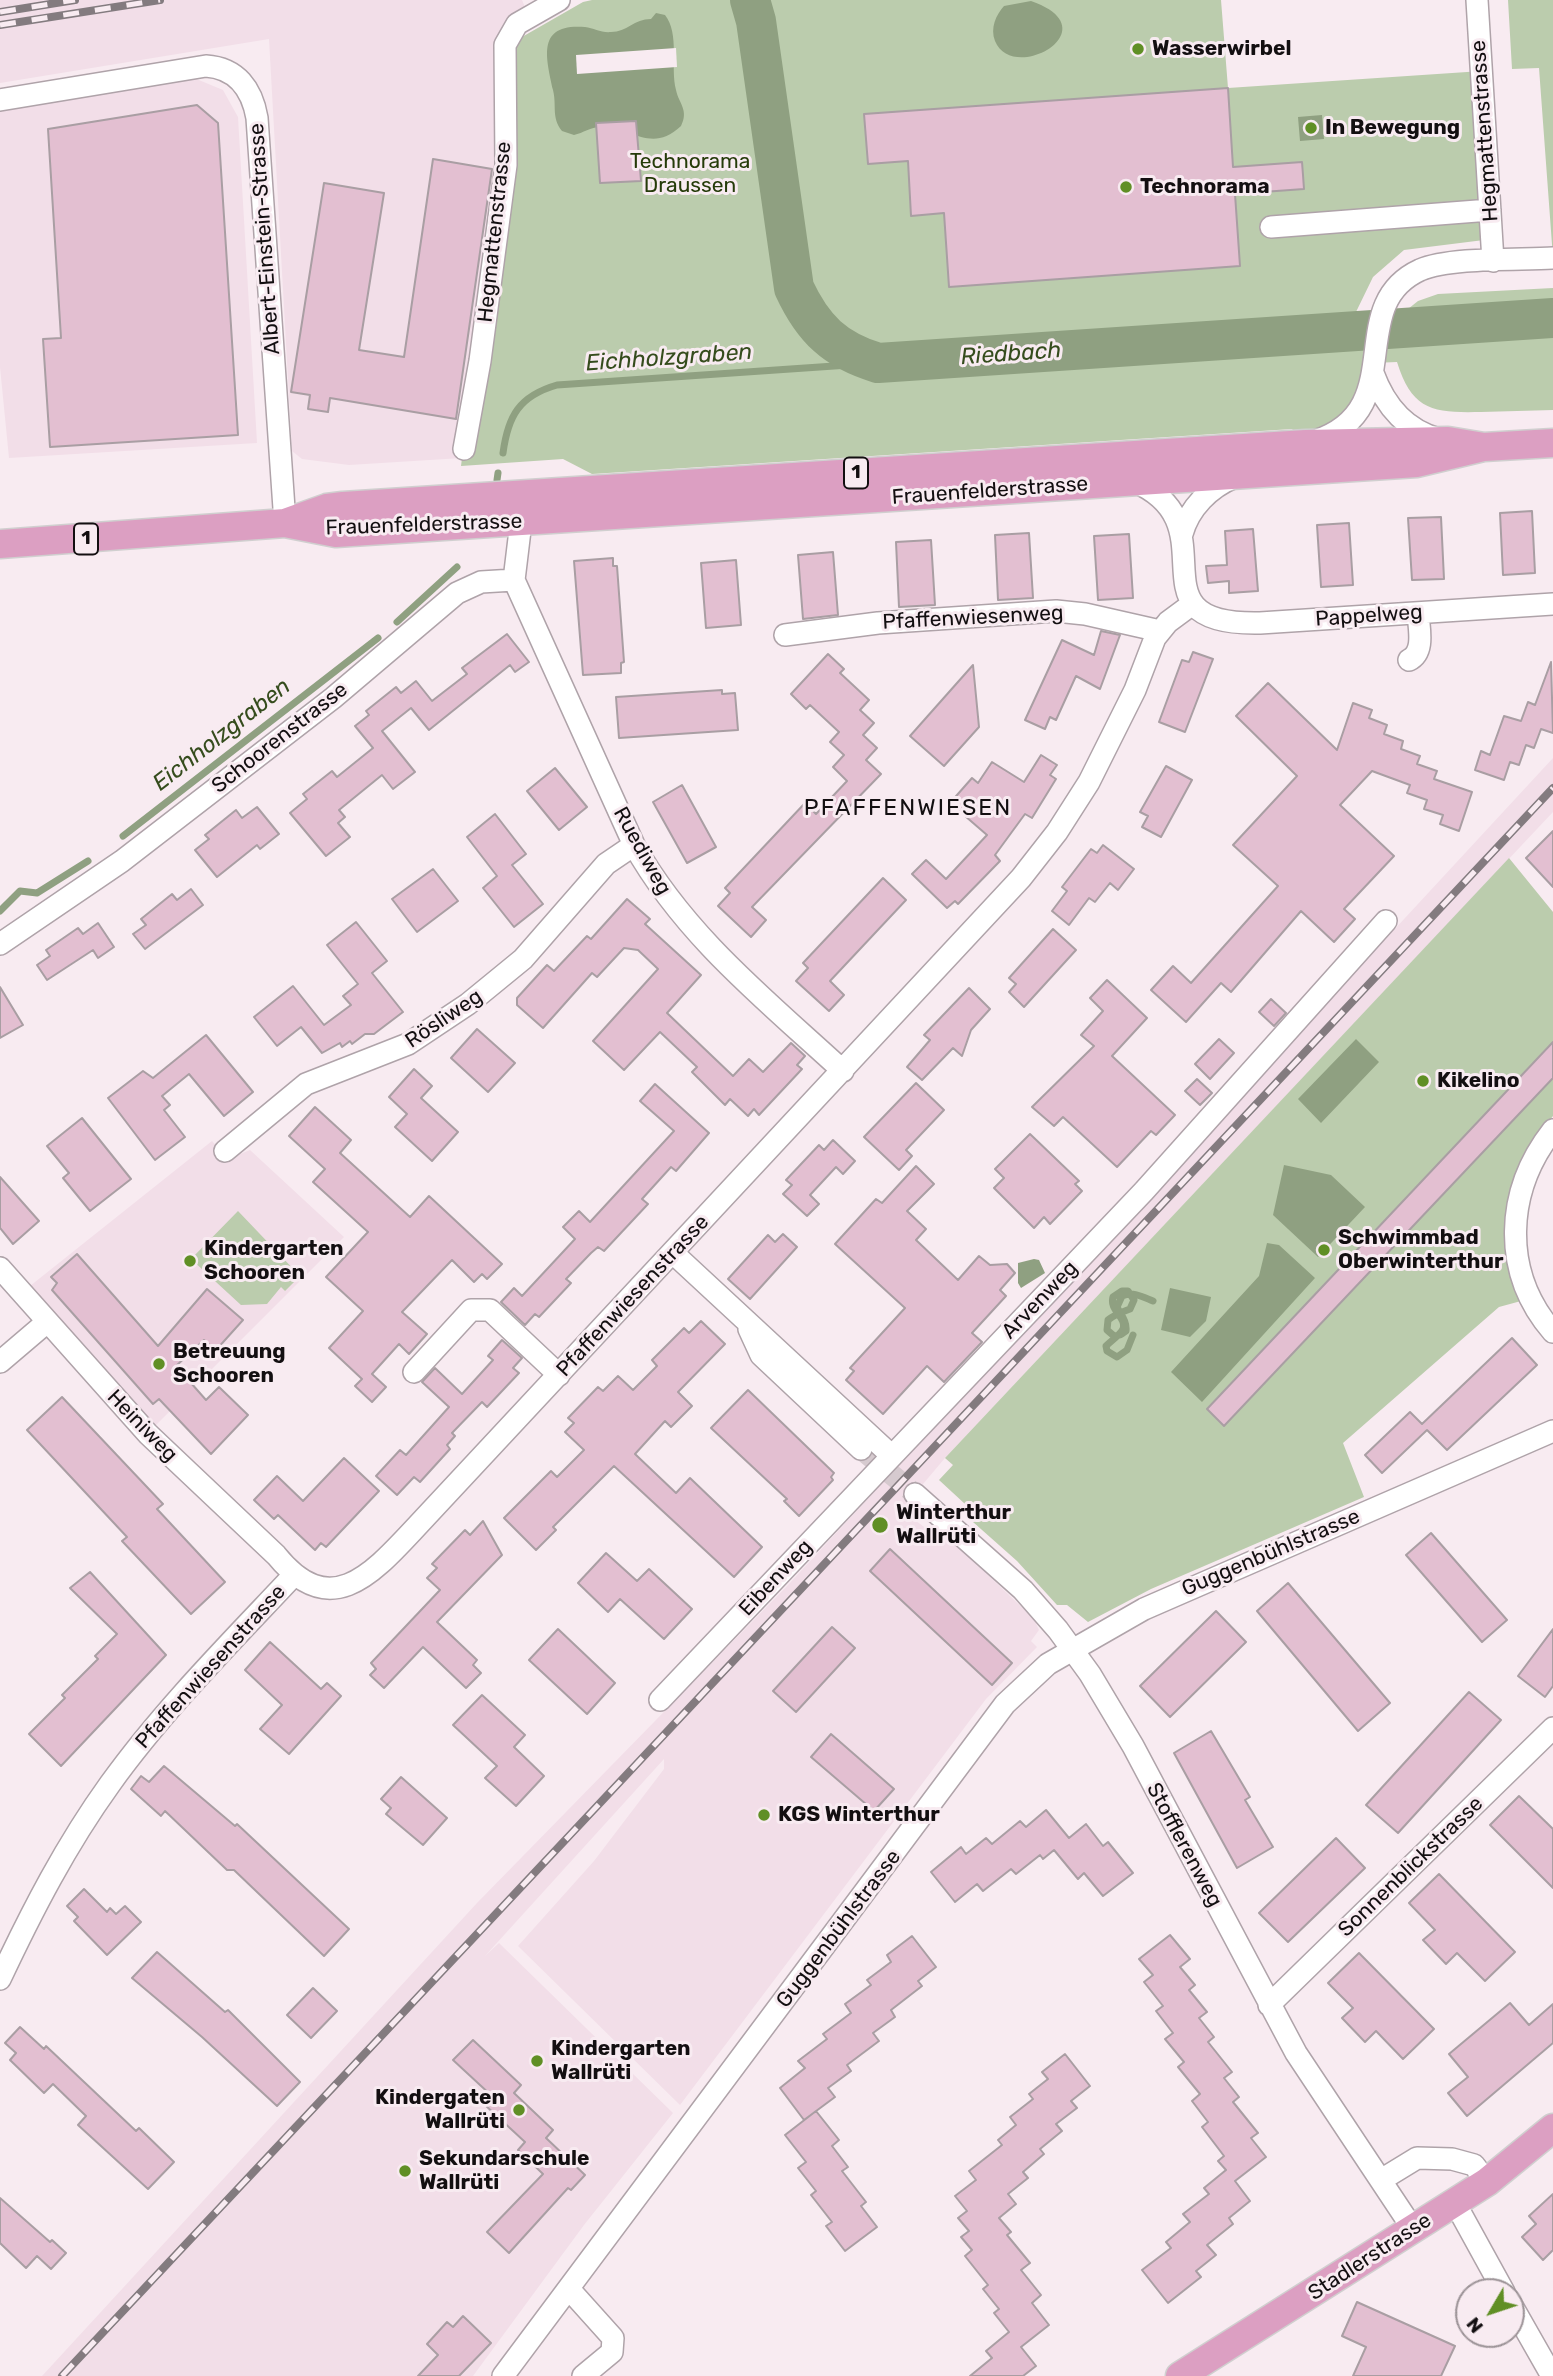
<!DOCTYPE html>
<meta charset="utf-8">
<style>
body{margin:0}
#map{position:relative;width:1553px;height:2376px;overflow:hidden;background:#f8ebf1;font-family:Rubik,sans-serif}
canvas{display:block}
.north{position:absolute;left:1455px;top:2278px;width:70px;height:70px;box-sizing:border-box;background:#f8ebf1;border:2px solid #9c9397;border-radius:50%;rotate:231deg;font-size:19px;font-weight:700;line-height:28px;text-align:center;color:#130f11}
.north::after{content:'';display:block;margin:auto;width:24px;height:32px;background:#608f25;clip-path:polygon(50% 0,100% 100%,50% 72%,0 100%)}
</style>
<div id="map">
<canvas width="1553" height="2376"></canvas>
<div class="north">N</div>
</div>
<script>
const ctx = document.querySelector('canvas').getContext('2d');
ctx.lineJoin = 'round';
function fillPath(path, color) { ctx.fillStyle = color; ctx.fill(path, 'evenodd'); }
function strokePath(path, color, width, dash) { ctx.strokeStyle = color; ctx.lineWidth = width; ctx.lineCap = dash ? 'butt' : 'round'; ctx.setLineDash(dash || []); ctx.stroke(path); }
function drawText(font, color, halo, rows, align = 'center') {
  ctx.font = font + ' Rubik,sans-serif'; ctx.lineWidth = 6; ctx.setLineDash([]); ctx.textBaseline = 'middle'; ctx.strokeStyle = halo; ctx.fillStyle = color; for (const [text, x, y, turn = 0] of rows) {
    ctx.save(); ctx.translate(x, y); ctx.rotate((+turn || 0) * Math.PI / 180); ctx.textAlign = isNaN(turn) ? turn : align; if (halo) ctx.strokeText(text, 0, 0); ctx.fillText(text, 0, 0); ctx.restore();
  }
}
fillPath(new Path2D(`
 M0,0H522L529,17L513,28L506,131L462,458L349,465L302,459L292,451L269,39L0,83Z
 M194,78L223,90L238,117L257,443L9,458L0,367V111Z
 M1553,758V812L945,1458L907,1503L913,1508L908,1515L931,1532L942,1531L1034,1619L1039,1630L1031,1641L1037,1647L986,1699L680,2105L518,1946L594,1861L664,1769V1759L485,1956L499,1943L673,2113L584,2225L473,2376H42L477,1903L788,1585Z
 M212,1141L228,1159L250,1150L344,1237L155,1426L30,1286Z`), '#f2dee8');
fillPath(new Path2D(`
 M592,0H1221L1228,88L1482,71L1492,239L1404,250L1373,277L1356,312L1408,309L1418,301L1438,294L1553,288V410C1529,411 1505,411 1481,412C1434,413 1412,411 1397,362L1373,363L1367,397L1306,444L1292,429L592,474L563,459L461,466L514,50L522,37L583,2Z
 M1508,0H1553V258L1539,68L1512,69Z
 M1509,858L1553,912V1116L1528,1148L1518,1168L1505,1217L1508,1261L1521,1301L1499,1307L1343,1443L1364,1497L1151,1589L1088,1622L1067,1605H1057L1017,1561L973,1522L978,1516L939,1480L953,1465L945,1458Z
 M238,1211L300,1276L285,1291L281,1287L267,1304L241,1305L191,1259Z`), '#bbccad');
fillPath(new Path2D(`
 M1031,1C1112,29 1013,85 995,41C990,28 996,15 1004,6Z
 M656,13L665,15C680,34 670,67 676,90C679,104 689,110 681,126C651,154 633,127 600,127C591,127 583,133 574,135L562,131C551,117 557,106 553,90C546,57 536,23 585,27C594,28 601,33 611,32C627,32 634,19 651,19Z
 M1322,115L1324,139L1300,141L1298,117Z
 M1356,1039L1379,1062L1321,1123L1298,1099Z
 M1284,1165L1331,1175L1365,1207L1318,1257L1273,1215Z
 M1267,1243L1279,1245L1315,1278L1202,1402L1171,1372L1259,1276Z
 M1034,1259L1039,1260L1045,1273L1021,1288L1018,1283V1263Z
 M1170,1288L1211,1297L1206,1321L1190,1337L1161,1330Z`), '#8fa081');
fillPath(new Path2D(`
 M676,48L677,67L577,74L576,55Z`), '#f8ebf1');
strokePath(new Path2D(`
 M503,453C508,416 519,396 557,385L878,363
 M497,480L498,473
 M397,622L457,567
 M123,836L378,638
 M0,911L20,891L37,893L88,861
 M1133,1335L1127,1350L1117,1357L1107,1351L1106,1346C1111,1341 1120,1335 1123,1329C1127,1317 1109,1311 1113,1297L1122,1291H1128L1134,1300L1130,1309C1122,1312 1115,1314 1108,1320L1107,1330L1114,1336C1120,1336 1122,1334 1126,1331C1127,1321 1121,1315 1117,1307L1122,1296C1133,1291 1143,1297 1153,1301`), '#8fa081', 7);
strokePath(new Path2D(`
 M750,0L756,21L794,288C813,329 835,350 878,363L1553,318`), '#8fa081', 40);
const building = new Path2D(`
 M1228,88L1233,167L1302,162L1303,175L1304,189L1235,194L1240,266L949,287L944,213L911,216L908,161L868,164L864,114Z
 M197,105L218,123L238,435L50,447L43,339L61,338L48,129Z
 M636,121L641,181L600,183L596,123Z
 M433,159L492,169L456,419L330,398L328,412L308,409L310,395L291,392L324,183L384,193L359,350L404,357Z
 M1532,511L1535,573L1503,575L1500,513Z
 M1441,517L1444,579L1412,580L1408,518Z
 M1349,523L1353,585L1321,587L1317,525Z
 M1253,529L1258,591L1229,593V581L1208,583L1206,566L1227,565L1225,531Z
 M1029,533L1033,598L998,600L995,535Z
 M1129,534L1133,598L1098,600L1094,536Z
 M931,540L935,605L899,607L896,542Z
 M833,552L838,615L803,619L798,555Z
 M613,558V566H617L624,662L621,663V673L583,675L574,561Z
 M736,560L741,625L706,628L701,563Z
 M1101,631L1120,635L1100,689L1076,676L1056,720L1050,717L1045,729L1025,720L1062,640L1094,655Z
 M507,634L529,662L515,672L510,665L429,730L411,708L382,731L415,772L393,789L382,775L339,810L345,817L338,823L350,837L326,856L290,813L307,799L303,794L332,771L337,777L373,748L355,726L369,715L366,711L396,687L401,693L416,681L432,701L467,674L462,668Z
 M1193,652L1213,659L1185,732L1159,722L1182,660L1189,662Z
 M828,654L844,669L840,673L869,700L860,710L874,723L863,735L877,748L866,760L881,774L752,907L766,920L751,937L718,906L730,893L725,888L805,803L816,814L847,781L833,767L844,755L830,742L839,732L810,705L806,709L791,694Z
 M1551,662L1553,733L1541,729L1534,748L1526,745L1519,765L1510,762L1504,780L1475,770L1481,751L1490,755L1504,716L1521,721L1528,702L1535,705Z
 M973,665L979,727L944,766L910,736Z
 M1268,683L1337,750L1353,703L1372,710L1369,718L1387,725L1384,734L1403,741L1401,749L1420,756L1417,764L1437,771L1434,779L1472,792L1459,831L1440,824L1443,815L1424,809L1427,800L1407,793L1410,785L1372,771L1340,805L1394,856L1344,909L1355,919L1334,942L1301,911L1231,992L1221,983L1186,1022L1151,990L1173,966L1191,983L1278,886L1233,845L1297,776L1236,716Z
 M722,690V694L735,693L738,730L619,738L616,697Z
 M1041,755L1057,765L1050,775L1056,779L1032,818L1025,814L995,855L1000,861L958,904L955,901L947,908L912,874L926,860L946,879L987,835L950,803L972,778L978,783L992,762L1024,782Z
 M1166,766L1192,780L1161,837L1142,827L1148,816L1140,812Z
 M555,768L587,807L559,830L527,791Z
 M682,785L716,847L687,863L653,802Z
 M257,807L279,834L260,849L257,845L217,877L195,850L209,839L205,835L236,810L242,818Z
 M495,814L526,854L512,865L543,904L514,927L483,888L497,876L467,837Z
 M1553,831V887L1526,858Z
 M1103,845L1134,869L1118,890L1110,883L1095,902L1089,898L1069,925L1052,911L1067,891L1062,887L1091,849L1097,853Z
 M433,869L458,901L417,932L392,899Z
 M883,878L906,900L830,981L844,995L829,1011L796,981L808,968L803,963Z
 M191,889L203,905L145,949L133,934L146,925L141,919L172,894L177,900Z
 M627,899L650,919L645,924L701,975L667,1013L733,1076L749,1059L763,1072L791,1043L805,1056L797,1065L802,1069L759,1115L754,1109L748,1116L730,1099L725,1105L692,1072L697,1067L660,1032L624,1070L593,1041L658,969L638,950L624,948L597,977L592,973L543,1028L517,1005V998L547,965L554,971L587,936L591,939Z
 M356,922L387,961L372,973L403,1012L374,1034H365L352,1044L350,1041L342,1047L340,1043L322,1053L301,1027L277,1046L254,1017L293,986L324,1025L351,1005L343,996L358,984L327,945Z
 M98,923L114,947L98,958L93,950L47,980L37,965L50,956L46,950L78,928L83,934Z
 M1053,929L1076,950L1024,1007L1009,992L1016,984L1009,978Z
 M1107,980L1147,1018L1112,1056L1175,1115L1156,1135L1151,1131L1117,1167L1063,1117L1054,1126L1032,1107L1094,1046L1081,1035L1103,1011L1090,998Z
 M0,987L23,1025L0,1038Z
 M969,988L990,1009L971,1030L962,1056L953,1048L922,1080L907,1067L930,1040L924,1035Z
 M1271,999L1286,1013L1274,1026L1259,1012Z
 M477,1029L515,1063L488,1092L451,1058Z
 M206,1035L253,1092L224,1116L189,1074L162,1096L170,1105L164,1110L185,1137L155,1160L108,1098L143,1071L153,1078Z
 M1219,1039L1234,1053L1210,1079L1195,1064Z
 M1553,1042V1078L1224,1426L1207,1409Z
 M414,1069L432,1086L421,1098L458,1132L432,1161L395,1127L407,1114L389,1097Z
 M1197,1079L1212,1093L1200,1105L1185,1091Z
 M916,1083L944,1110L906,1150L912,1156L899,1170L864,1137Z
 M655,1084L709,1133L676,1171L671,1167L642,1199L648,1204L604,1251L598,1247L591,1253L566,1279L571,1283L539,1317L535,1314L525,1325L501,1302L514,1288L522,1296L575,1239L563,1227L579,1211L590,1222L674,1131L640,1101Z
 M315,1107L351,1140L340,1153L410,1217L429,1196L502,1264L487,1279L482,1274L474,1282L452,1260L402,1312L427,1334L409,1354L399,1344L372,1374L386,1387L372,1402L355,1386L362,1379L329,1348L363,1311L326,1277L368,1232L313,1182L325,1169L289,1136Z
 M82,1118L131,1179L90,1211L63,1178L69,1173L47,1146Z
 M1030,1134L1079,1181L1075,1184L1082,1191L1050,1224L1044,1217L1034,1228L994,1188L1004,1178L995,1169Z
 M833,1140L855,1161L843,1174L836,1167L810,1195L819,1204L807,1216L783,1194L792,1185L786,1180L819,1145L824,1150Z
 M916,1166L934,1184L907,1211L926,1229L916,1240L958,1280L979,1256L990,1265L1007,1264L1015,1273L1000,1290L1006,1296L972,1333L982,1342L944,1382L927,1366L883,1414L846,1380L854,1371L850,1368L905,1308L835,1244L876,1199L882,1203Z
 M0,1177L39,1221L13,1244L0,1228Z
 M783,1234L797,1247L750,1299L728,1279L768,1235L775,1242Z
 M77,1254L158,1346L207,1289L243,1320L216,1350L204,1340L176,1366L206,1400L219,1387L248,1415L211,1454L159,1399L153,1404L52,1290L57,1283L51,1277Z
 M701,1321L725,1344L678,1392L692,1406L671,1427L665,1421L635,1454L676,1493L690,1478L762,1547L734,1577L614,1466L553,1527L556,1530L536,1550L504,1518L551,1471L557,1477L584,1450L565,1432L574,1423L568,1418L598,1387L603,1391L618,1376L633,1390L657,1366L652,1360L684,1328L689,1333Z
 M1512,1338L1537,1365L1447,1450L1427,1430L1382,1473L1365,1455L1410,1412L1422,1424Z
 M502,1340L522,1358L513,1368L519,1373L487,1407L482,1402L452,1433L455,1436L447,1445L450,1449L420,1482L414,1477L397,1495L376,1476L400,1450L406,1455L449,1407L422,1382L435,1368L462,1394L493,1360L488,1356Z
 M748,1390L834,1473L831,1477L833,1480L799,1516L784,1501L787,1499L711,1428Z
 M62,1397L163,1504L157,1509L225,1582L191,1614L122,1541L127,1537L27,1430Z
 M344,1458L379,1491L326,1547L321,1543L315,1550L278,1515L274,1519L254,1500L277,1476L303,1501Z
 M483,1521L502,1555L437,1622L477,1660L473,1665L481,1673L466,1688L423,1647L384,1688L370,1675L376,1669L371,1663L440,1590L427,1578L437,1568L432,1564L465,1530L470,1535Z
 M1431,1533L1507,1620L1482,1642L1406,1555Z
 M890,1549L1012,1663L992,1685L870,1571Z
 M606,1553L637,1581L649,1569L692,1609L664,1639L620,1599L608,1612L578,1583Z
 M90,1572L166,1655L61,1766L29,1734L65,1698L62,1695L98,1659L95,1656L117,1634L70,1588Z
 M1288,1583L1390,1703L1358,1731L1257,1611Z
 M1216,1611L1246,1642L1170,1717L1140,1686Z
 M832,1627L855,1648L796,1712L773,1691Z
 M558,1629L615,1683L587,1714L529,1660Z
 M1553,1629V1686L1545,1697L1518,1676Z
 M270,1642L321,1689L327,1683L341,1696L289,1754L260,1729L282,1705L245,1670Z
 M1469,1692L1501,1720L1398,1833L1366,1805Z
 M482,1695L525,1735L514,1747L544,1776L516,1806L485,1778L497,1766L453,1725Z
 M1211,1731L1250,1797L1245,1800L1273,1847L1237,1868L1174,1753Z
 M831,1734L894,1789L874,1811L811,1757Z
 M164,1766L235,1826L237,1824L349,1929L324,1956L234,1870H227L165,1811L161,1816L131,1789L141,1776L149,1782Z
 M401,1777L447,1818L423,1845L386,1814L391,1808L381,1799Z
 M1519,1796L1553,1829V1888L1490,1825Z
 M1046,1810L1069,1838L1086,1824L1103,1846L1108,1842L1133,1873L1103,1896L1084,1873L1078,1879L1054,1850L1043,1859L1040,1855L1016,1874L1011,1869L983,1891L977,1884L955,1902L931,1872L961,1847L966,1854L986,1838L992,1844L1020,1821L1026,1827Z
 M1336,1838L1365,1868L1288,1942L1259,1913Z
 M1439,1874L1515,1952L1485,1981L1457,1953L1446,1964L1423,1940L1435,1930L1409,1903Z
 M84,1889L107,1912L110,1908L116,1914L125,1906L141,1922L107,1955L74,1921L78,1917L67,1906Z
 M1170,1935L1190,1959L1180,1967L1195,1985L1189,1990L1207,2012L1199,2018L1214,2037L1208,2042L1232,2072L1224,2078L1239,2097L1233,2102L1258,2133L1251,2138L1266,2157L1235,2181L1250,2201L1229,2218L1233,2224L1207,2245L1216,2255L1196,2271L1201,2277L1168,2303L1142,2270L1171,2248L1166,2242L1190,2222L1183,2214L1209,2194L1204,2188L1226,2170L1218,2161L1224,2156L1202,2127L1208,2122L1192,2101L1200,2094L1178,2067L1184,2062L1165,2039L1173,2033L1156,2011L1163,2006L1144,1982L1153,1975L1139,1959Z
 M912,1936L936,1967L918,1981L922,1986L891,2010L895,2017L873,2033L879,2041L847,2065L851,2071L828,2088L835,2097L804,2120L780,2088L805,2068L798,2061L827,2039L823,2034L851,2013L845,2004L871,1985L867,1980L891,1962L887,1955Z
 M157,1952L225,2012L228,2010L300,2082L277,2106L202,2037L132,1978Z
 M1359,1953L1434,2029L1403,2059L1376,2031L1365,2042L1342,2018L1353,2008L1328,1983Z
 M313,1988L337,2011L311,2038L287,2015Z
 M1510,2003L1529,2025L1553,2004V2043L1467,2116L1448,2093L1468,2077L1449,2054Z
 M20,2027L44,2049L46,2046L136,2131L139,2128L174,2162L148,2189L78,2125L86,2116L53,2084L44,2093L10,2060L16,2053L5,2043Z
 M473,2040L521,2085L514,2093L553,2130L546,2138L585,2175L571,2190L568,2188L509,2253L487,2232L543,2174L518,2150L525,2142L485,2105L493,2097L453,2060Z
 M1065,2054L1090,2086L1071,2101L1077,2108L1056,2124L1062,2131L1040,2149L1044,2154L1023,2172L1028,2178L1008,2194L1016,2204L999,2218L1011,2232L1007,2235L1030,2263L1021,2270L1041,2295L1032,2303L1049,2325L1021,2347L1036,2366L1023,2376H970L992,2358L986,2351L1009,2332L994,2313L999,2309L983,2289L988,2285L965,2256L972,2250L961,2237L969,2231L958,2218L967,2211L955,2196L976,2180L969,2171L1002,2145L998,2140L1016,2125L1010,2117L1033,2099L1029,2094L1048,2079L1042,2072Z
 M816,2111L839,2140L832,2146L848,2167L842,2171L866,2202L861,2206L877,2227L845,2251L826,2226L832,2222L811,2195L816,2191L798,2168L806,2162L785,2135Z
 M1553,2194V2250L1543,2260L1522,2237L1536,2224L1529,2216Z
 M0,2198L50,2242L52,2240L66,2253L51,2269L37,2256L26,2268L0,2243Z
 M1357,2302L1455,2346L1441,2376H1353L1366,2347L1342,2336Z
 M463,2316L491,2343L459,2376H418L438,2355L427,2344L447,2322L453,2327Z`);
fillPath(building, '#e3bfd1');
strokePath(building, '#a99ea3', 2);
strokePath(new Path2D(`
 M861,1449L915,1494`), '#d6cacf', 21, [21, 10]);
const minor = new Path2D(`
 M1477,0L1493,261
 M0,100L206,66C237,68 252,89 257,118L285,523
 M1271,227L1490,210
 M1373,373C1385,406 1405,430 1439,439
 M1315,441C1412,409 1342,306 1420,270C1450,257 1518,260 1553,258
 M464,449L480,361L506,165L505,45L517,24L559,0
 M1135,482C1235,526 1124,626 1260,623L1553,604
 M1182,534C1189,508 1210,487 1235,477
 M514,580L634,845C685,936 767,1001 843,1071
 M785,635L878,623L1056,611L1085,614L1160,631
 M1409,660C1425,652 1419,629 1418,613
 M0,944L122,861L333,698L457,593L481,582L514,580L521,522
 M1553,1130C1505,1191 1501,1272 1553,1332
 M225,1151L306,1084L408,1044L468,1004L523,959L606,864L634,845
 M673,1253L892,1456
 M0,1268L148,1434L276,1555C331,1623 373,1573 418,1525L1021,878L1057,832L1089,782L1135,690L1155,638L1168,622L1191,605
 M749,1329L761,1355L861,1449
 M0,1362L47,1322
 M414,1372L471,1310H490L559,1375
 M915,1494L1023,1590L1058,1630L1090,1674L1133,1746L1296,2053L1413,2229
 M660,1700L1144,1191L1386,921
 M0,1979C32,1911 66,1845 110,1784C164,1709 230,1643 293,1576
 M1269,2005L1553,1728
 M1381,2180L1417,2158L1452,2159L1474,2165L1487,2182
 M1455,2203L1504,2292
 M569,2289L613,2338L612,2352L583,2376
 M1511,2304L1552,2376
 M503,2376L1005,1704L1048,1664L1144,1609L1553,1431`);
const major = new Path2D(`
 M285,523L336,533L1417,463L1484,447L1553,443
 M0,544L285,523L327,508L343,506L1306,444L1448,441L1484,447
 M1180,2376L1487,2182L1553,2128`);
strokePath(minor, '#afa3a9', 24);
strokePath(major, '#d0cfcf', 31);
strokePath(minor, '#fff', 21);
strokePath(major, '#dc9fc2', 28);
const rail = new Path2D(`
 M0,12L75,0
 M0,25L160,0
 M62,2376L1553,788`);
strokePath(rail, '#837b7f', 8);
strokePath(rail, '#f8ebf1', 5, [16]);
for (const [x, y, r, color] of [
 [1138,49,7,"#608f25"],
 [1311,128,7,"#608f25"],
 [1126,187,7,"#608f25"],
 [1423,1081,7,"#608f25"],
 [1324,1250,7,"#608f25"],
 [190,1261,7,"#608f25"],
 [159,1364,7,"#608f25"],
 [880,1525,9,"#608f25"],
 [764,1815,7,"#608f25"],
 [537,2061,7,"#608f25"],
 [519,2110,7,"#608f25"],
 [405,2171,7,"#608f25"]
]) { const dot = new Path2D(); dot.arc(x, y, r, 0, 2 * Math.PI); ctx.fillStyle = color; ctx.fill(dot); strokePath(dot, '#f8ebf1', 2.5); }
for (const [x, y, w] of [
 [856,473,24],
 [86,539,24]
]) { const box = new Path2D(); box.roundRect(x - w / 2, y - 15.5, w, 31, 5); ctx.fillStyle = '#f8ebf1'; ctx.fill(box); strokePath(box, '#130f11', 2); }
drawText('bold 19px', '#130f11', null, [
 ["1",856,473],
 ["1",86,539]
]);
drawText('bold 21px', '#130f11', '#f8ebf1', [
 ["Wasserwirbel",1152,49],
 ["In Bewegung",1325,128],
 ["Technorama",1140,187],
 ["Kikelino",1437,1081],
 ["Schwimmbad",1338,1238],
 ["Oberwinterthur",1338,1262],
 ["Kindergarten",204,1249],
 ["Schooren",204,1273],
 ["Betreuung",173,1352],
 ["Schooren",173,1376],
 ["Winterthur",896,1513],
 ["Wallrüti",896,1537],
 ["KGS Winterthur",778,1815],
 ["Kindergarten",551,2049],
 ["Wallrüti",551,2073],
 ["Kindergaten",505,2098,"right"],
 ["Wallrüti",505,2122,"right"],
 ["Sekundarschule",419,2159],
 ["Wallrüti",419,2183]
], 'left');
drawText('21px', '#130f11', '#f8ebf1', [
 ["Hegmattenstrasse",1485,131,-94],
 ["Hegmattenstrasse",495,232,-84],
 ["Albert-Einstein-Strasse",265,239,-94],
 ["Frauenfelderstrasse",990,491,-4],
 ["Frauenfelderstrasse",424,525,-2],
 ["Pappelweg",1369,616,-4],
 ["Pfaffenwiesenweg",973,618,-3],
 ["Schoorenstrasse",280,738,-38],
 ["Ruediweg",642,851,61],
 ["Rösliweg",444,1019,-34],
 ["Pfaffenwiesenstrasse",633,1296,-47],
 ["Arvenweg",1040,1300,-46],
 ["Heiniweg",142,1426,46],
 ["Guggenbühlstrasse",1271,1553,-23],
 ["Eibenweg",776,1578,-47],
 ["Pfaffenwiesenstrasse",211,1667,-48],
 ["Stofflerenweg",1184,1845,62],
 ["Sonnenblickstrasse",1411,1867,-44],
 ["Guggenbühlstrasse",839,1929,-53],
 ["Stadlerstrasse",1370,2257,-33]
]);
drawText('21px', '#253b09', '#f8ebf1', [
 ["Technorama",690,162],
 ["Draussen",690,186]
]);
drawText('italic 23px', '#354c1d', '#f8ebf1', [
 ["Riedbach",1011,354,-4],
 ["Eichholzgraben",669,358,-4],
 ["Eichholzgraben",222,735,-38]
]);
ctx.letterSpacing = '2px';
drawText('23px', '#130f11', '#f8ebf1', [
 ["PFAFFENWIESEN",908,808]
]);
ctx.letterSpacing = '0px';
</script>
